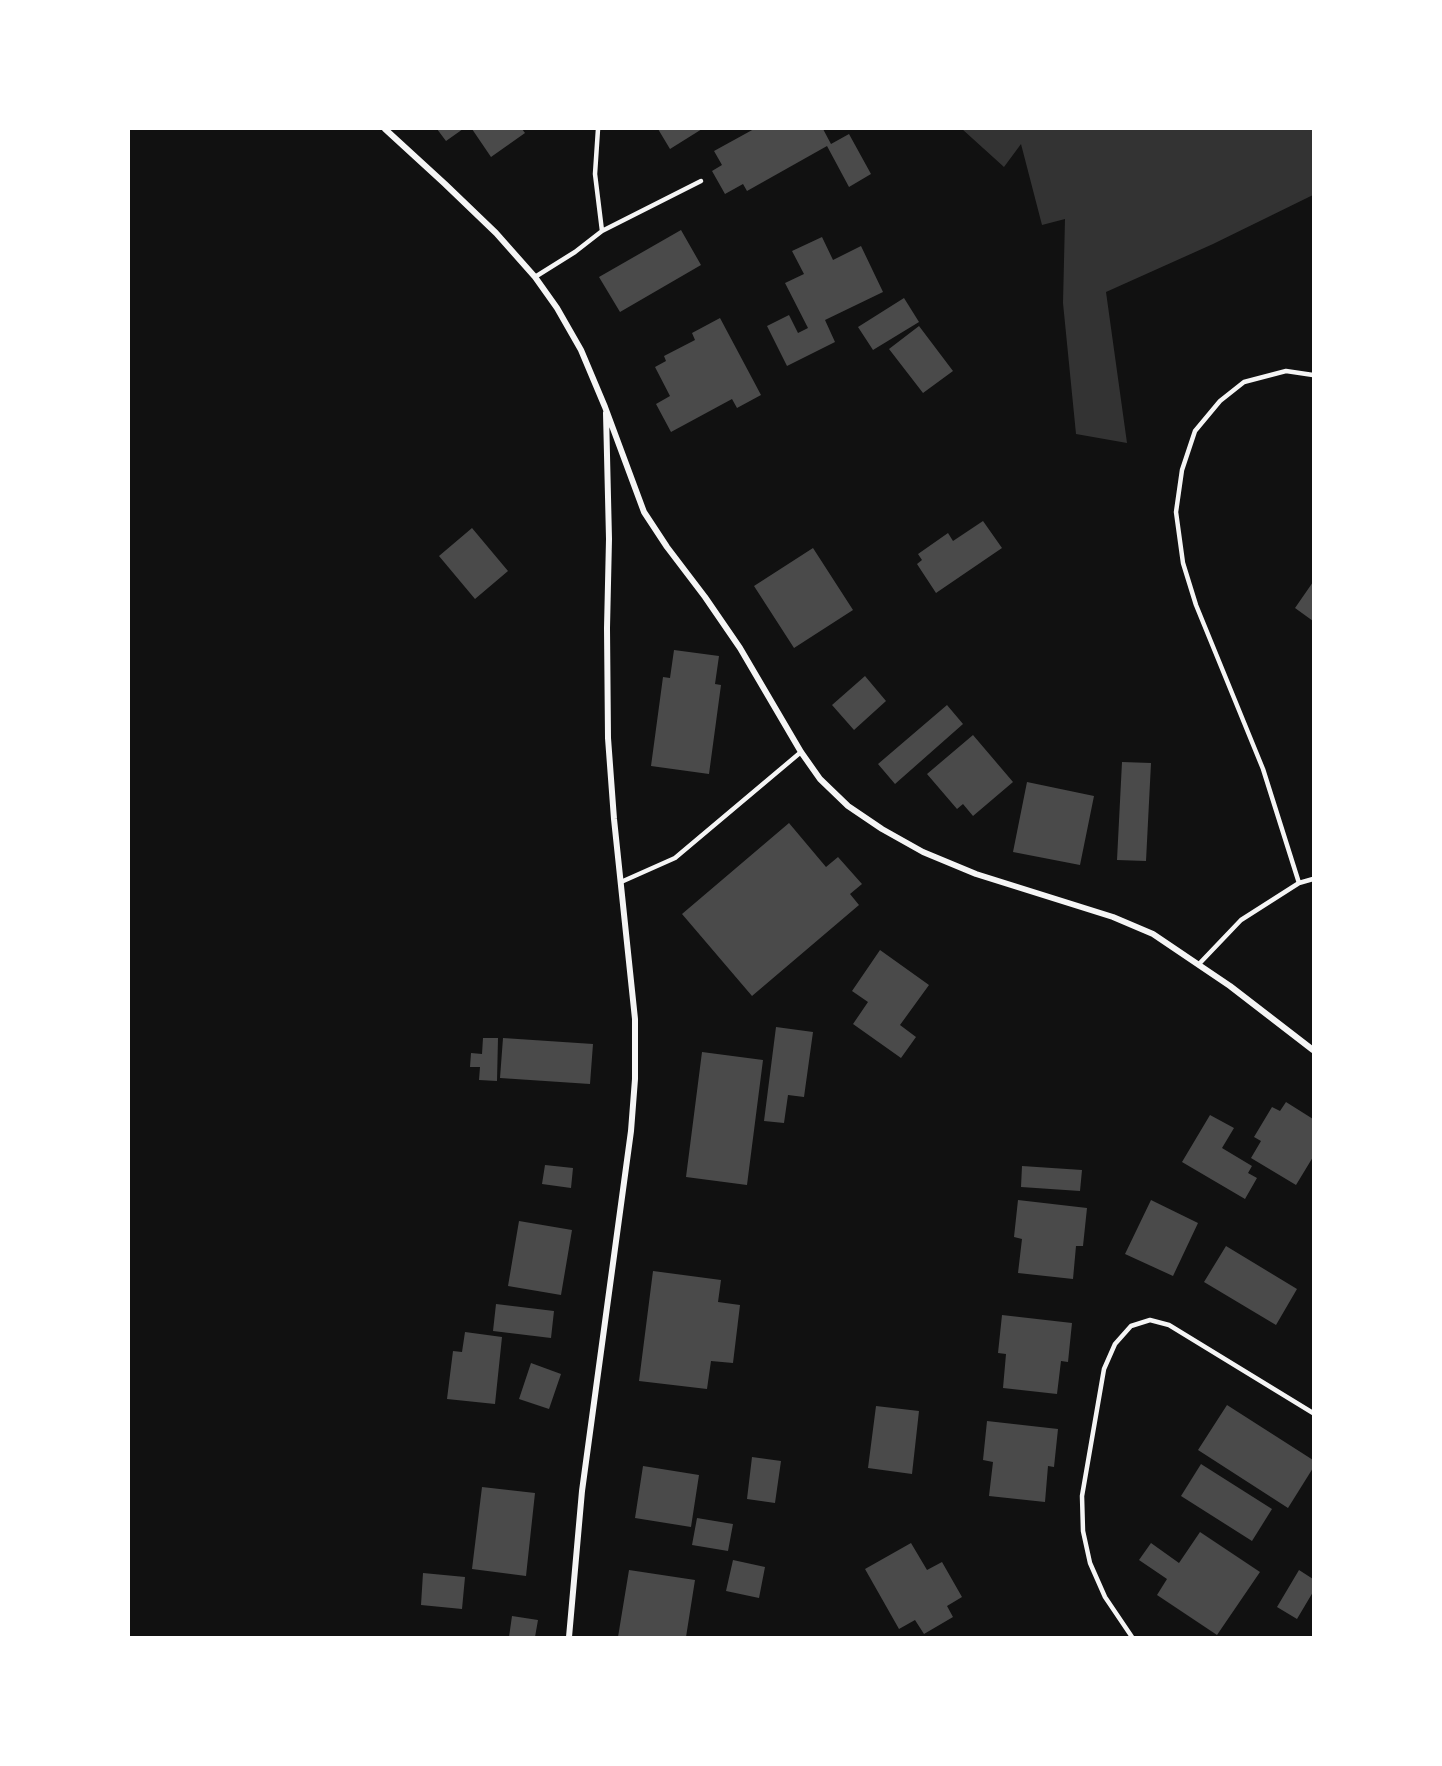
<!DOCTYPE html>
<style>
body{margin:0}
#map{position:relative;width:1442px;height:1766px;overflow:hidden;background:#111;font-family:"Work Sans",sans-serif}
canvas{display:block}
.frame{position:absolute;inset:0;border:130px solid #fff;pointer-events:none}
</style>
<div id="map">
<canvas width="1442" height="1766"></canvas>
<div class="frame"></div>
</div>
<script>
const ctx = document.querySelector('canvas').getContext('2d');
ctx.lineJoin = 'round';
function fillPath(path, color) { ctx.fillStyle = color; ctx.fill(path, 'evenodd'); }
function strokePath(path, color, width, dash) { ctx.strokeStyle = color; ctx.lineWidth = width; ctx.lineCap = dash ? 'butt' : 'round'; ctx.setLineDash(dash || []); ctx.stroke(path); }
fillPath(new Path2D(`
 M962,129H1313V195L1213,244L1106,292L1127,443L1076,434L1063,303L1065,219L1042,225L1021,144L1004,167Z`), '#333');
fillPath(new Path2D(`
 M437,129H463L446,141Z
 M472,129H522L525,133L491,157Z
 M658,129H702L670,149Z
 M754,129H823L831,144L849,134L871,174L849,187L827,146L747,191L743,184L725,194L712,171L722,165L714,151Z
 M681,230L701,265L620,312L599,277Z
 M822,237L833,260L861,246L883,292L825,320L835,342L787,366L767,326L789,315L798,333L808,328L785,283L804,274L792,251Z
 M904,298L919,322L873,350L858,327Z
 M720,318L761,395L737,408L732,399L671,432L656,404L670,396L655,367L666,361L664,356L695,340L692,333Z
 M919,326L953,371L923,393L889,349Z
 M983,521L1002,548L936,593L917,564L922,560L918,554L948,533L953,541Z
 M472,528L508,571L475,599L439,556Z
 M813,548L853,610L794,648L754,586Z
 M1313,582V621L1295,608Z
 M674,650L719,656L715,684L721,685L709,774L651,766L663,677L670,678Z
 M865,676L886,701L854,730L832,705Z
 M947,705L963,724L895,784L878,764Z
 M973,735L1013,782L973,816L963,804L957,809L927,774Z
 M1122,762L1151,763L1146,861L1117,860Z
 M1027,782L1094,796L1080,865L1013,852Z
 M789,823L826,867L838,857L862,884L850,894L859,905L752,996L682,914Z
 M880,950L929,985L900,1025L916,1037L901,1058L853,1024L868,1002L852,991Z
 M776,1027L813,1032L804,1097L788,1095L784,1123L764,1121Z
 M483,1038H498L497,1081L479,1080L480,1067H470L471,1053L482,1054Z
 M503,1038L593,1044L590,1084L500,1078Z
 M702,1052L763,1060L747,1185L686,1177Z
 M1286,1102L1313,1119V1157L1296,1185L1251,1158L1261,1141L1254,1137L1272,1107L1280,1111Z
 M1210,1115L1234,1128L1222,1148L1252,1166L1248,1173L1257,1178L1245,1199L1182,1162Z
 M545,1165L573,1168L571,1188L542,1184Z
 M1022,1166L1082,1170L1080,1191L1021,1187Z
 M1018,1200L1087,1208L1083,1246H1076L1073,1279L1018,1273L1022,1239L1014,1237Z
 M1151,1200L1198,1223L1173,1276L1125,1254Z
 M519,1221L572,1230L561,1295L508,1286Z
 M1226,1246L1297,1289L1276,1325L1204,1282Z
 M653,1271L721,1280L718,1302L740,1305L733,1363L711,1361L707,1389L639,1381Z
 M496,1304L554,1311L551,1338L493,1331Z
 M1002,1315L1072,1323L1068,1362L1061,1361L1057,1394L1003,1388L1006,1354L998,1353Z
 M465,1332L502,1337L495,1404L447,1399L453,1351L462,1352Z
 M531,1363L561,1374L549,1409L519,1399Z
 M1227,1405L1313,1460V1468L1288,1508L1198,1450Z
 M876,1406L919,1411L912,1474L868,1468Z
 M987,1421L1058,1429L1054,1467L1048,1466L1045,1502L989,1496L993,1462L983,1460Z
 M752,1457L781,1461L775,1503L747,1499Z
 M1201,1464L1272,1509L1252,1541L1181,1496Z
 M643,1466L699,1475L691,1527L635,1518Z
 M482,1487L535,1493L526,1576L472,1569Z
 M697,1518L733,1524L728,1551L692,1545Z
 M1200,1532L1260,1572L1217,1635L1157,1595L1167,1579L1139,1560L1151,1543L1179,1563Z
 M911,1543L927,1570L942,1562L962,1597L947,1606L953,1617L924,1634L915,1620L899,1629L865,1569Z
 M733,1560L765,1567L759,1598L726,1591Z
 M629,1570L695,1580L686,1637H618Z
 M1299,1570L1313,1579V1592L1297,1619L1277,1607Z
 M423,1573L465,1577L462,1609L421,1605Z
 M512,1616L538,1620L535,1637H509Z`), '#4a4a4a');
strokePath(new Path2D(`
 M602,231L701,181
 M535,277L575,252L602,231L595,174L598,129
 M621,882L675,858L801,752
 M1299,883L1313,879
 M1199,964L1241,920L1299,883L1263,769L1196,605L1183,563L1176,512L1182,470L1195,431L1220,401L1244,382L1286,371L1313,375
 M1132,1637L1105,1597L1090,1563L1083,1531L1082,1496L1104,1369L1115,1344L1131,1326L1150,1320L1169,1325L1313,1413`), '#f5f5f5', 4.5);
strokePath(new Path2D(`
 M385,129L445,184L496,233L535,277L557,308L581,350L605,407L644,512L667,547L705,597L740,648L801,752L820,779L848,806L882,829L923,852L976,874L1113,917L1153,934L1230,986L1313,1050
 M569,1637L582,1491L631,1131L635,1079V1019L614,819L608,738L607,628L609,539L606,413`), '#f5f5f5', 6);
</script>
